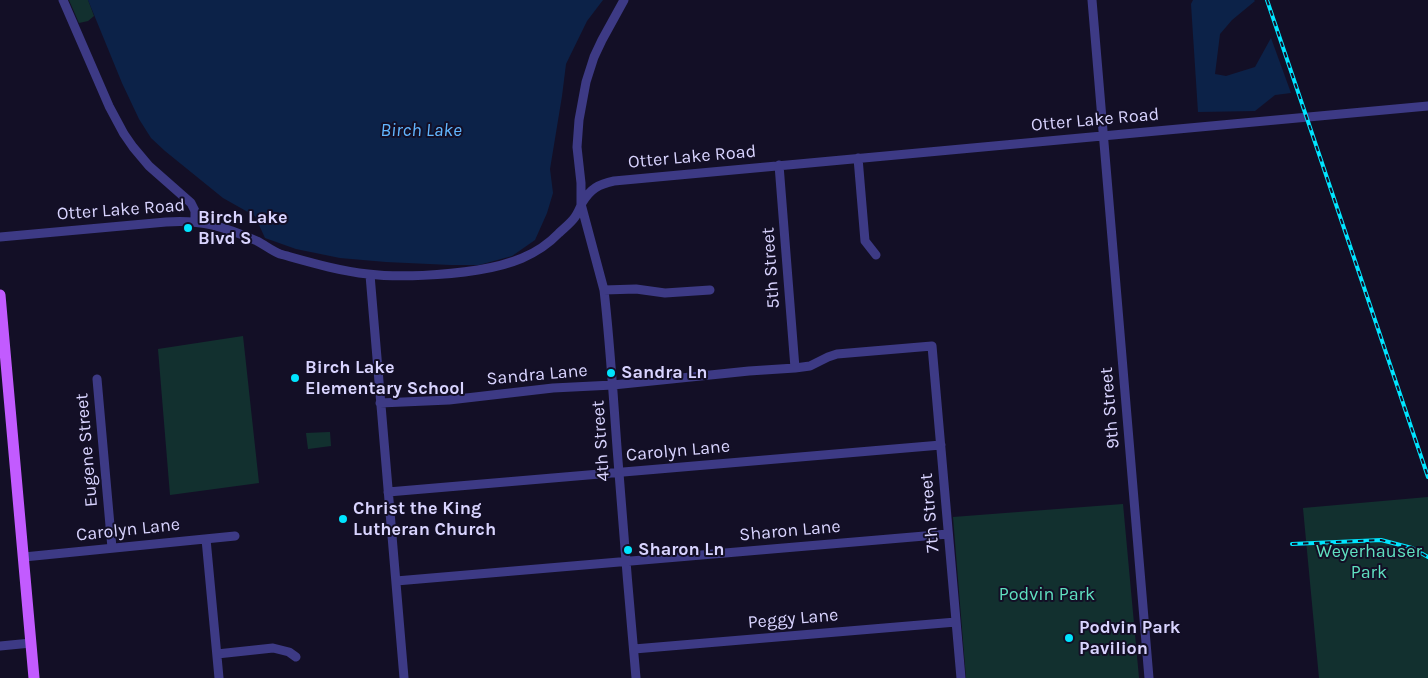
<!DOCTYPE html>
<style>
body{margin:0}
canvas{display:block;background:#130f26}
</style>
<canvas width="1428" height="678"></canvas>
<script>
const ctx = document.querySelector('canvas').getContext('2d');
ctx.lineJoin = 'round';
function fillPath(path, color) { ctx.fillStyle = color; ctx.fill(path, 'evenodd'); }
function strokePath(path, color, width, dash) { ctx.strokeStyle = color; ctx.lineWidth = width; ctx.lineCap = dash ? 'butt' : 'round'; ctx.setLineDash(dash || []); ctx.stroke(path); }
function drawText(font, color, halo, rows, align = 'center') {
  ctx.font = font + ' Karla,sans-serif'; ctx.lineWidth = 4; ctx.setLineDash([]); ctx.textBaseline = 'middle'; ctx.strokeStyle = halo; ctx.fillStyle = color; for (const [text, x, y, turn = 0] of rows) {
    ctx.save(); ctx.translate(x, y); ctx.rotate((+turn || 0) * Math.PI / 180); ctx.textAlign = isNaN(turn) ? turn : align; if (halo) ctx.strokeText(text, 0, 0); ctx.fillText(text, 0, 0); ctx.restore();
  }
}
fillPath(new Path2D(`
 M69,0H88L94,16L88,21L79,23Z
 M243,336L259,483L170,495L158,349Z
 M330,432L331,446L308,449L306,433Z
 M1428,497V678H1319L1303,508Z
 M1123,504L1139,678H966L953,517Z`), '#12302f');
fillPath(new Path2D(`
 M88,0H603L587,21L566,64L562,96L550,169L553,193L547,213L535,240L512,256L479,265H451L386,262L340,258L296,249L265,238L255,216L223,198L165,151L151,138L139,119L122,83Z
 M1193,0H1254L1255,1L1232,20L1220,34L1215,74L1226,76L1255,67L1271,38L1291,93L1275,95L1255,111L1198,112L1191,4Z`), '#0c2248');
strokePath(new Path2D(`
 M63,0L109,106L124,134L133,147L149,166L191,203L195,211V221
 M624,0L602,40L594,57L586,82L579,120L577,147L581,183V204L604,290C611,351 614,412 619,473C624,541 630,610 636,678
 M1092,0L1149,678
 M858,158L865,241L876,255
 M779,165L795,368
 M0,237L166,222C201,219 225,227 257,241C265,245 272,251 280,254C309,262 339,271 368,274C400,278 446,275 478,270C509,265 537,256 559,233C564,228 571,223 575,217C578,213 580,208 582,203C590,189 599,184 614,181L1428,106
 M370,275L404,678
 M604,290L636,289L665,293L710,290
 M97,379L112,548
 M380,403L449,400L553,388L613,385L749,371L795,368L810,366L828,357L837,354L932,346L961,678
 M388,492L941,445
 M206,539L219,678
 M24,557L235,536
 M396,581L948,534
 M0,646L31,643
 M634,649L956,622
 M217,654L273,648L289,652L296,657`), '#3d3a85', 9);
strokePath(new Path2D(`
 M0,295L34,678`), '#c25bff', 11);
const rail = new Path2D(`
 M1267,0L1428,477
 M1292,544L1381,540L1412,548L1428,557`);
strokePath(rail, '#00e5ff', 4);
strokePath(rail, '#130f26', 2, [5.5]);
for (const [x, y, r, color] of [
 [188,228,5,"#00e5ff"],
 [611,373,5,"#00e5ff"],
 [295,378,5,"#00e5ff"],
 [343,519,5,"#00e5ff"],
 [628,550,5,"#00e5ff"],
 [1069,638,5,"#00e5ff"]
]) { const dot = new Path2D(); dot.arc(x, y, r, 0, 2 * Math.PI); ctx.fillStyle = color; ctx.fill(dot); strokePath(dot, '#130f26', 2); }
drawText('18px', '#d9d4ff', '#130f26', [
 ["Otter Lake Road",1095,120,-5],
 ["Otter Lake Road",692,157,-5],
 ["Otter Lake Road",121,210,-4],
 ["5th Street",771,268,-94],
 ["Sandra Lane",537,375,-5],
 ["9th Street",1110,408,-95],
 ["4th Street",601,441,-94],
 ["Eugene Street",87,450,-95],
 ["Carolyn Lane",678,451,-5],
 ["7th Street",930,513,-95],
 ["Carolyn Lane",128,530,-6],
 ["Sharon Lane",790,531,-5],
 ["Peggy Lane",793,619,-5]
]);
drawText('bold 18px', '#d9d4ff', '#130f26', [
 ["Birch Lake",198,218],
 ["Blvd S",198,239],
 ["Birch Lake",305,368],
 ["Elementary School",305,389],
 ["Sandra Ln",621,373],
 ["Christ the King",353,509],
 ["Lutheran Church",353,530],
 ["Sharon Ln",638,550],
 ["Podvin Park",1079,628],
 ["Pavilion",1079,649]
], 'left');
drawText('18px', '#5fe0c0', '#130f26', [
 ["Weyerhauser",1369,552],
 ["Park",1369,573],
 ["Podvin Park",1047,595]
]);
drawText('italic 19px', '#62b6ff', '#130f26', [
 ["Birch Lake",421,131]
]);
</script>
